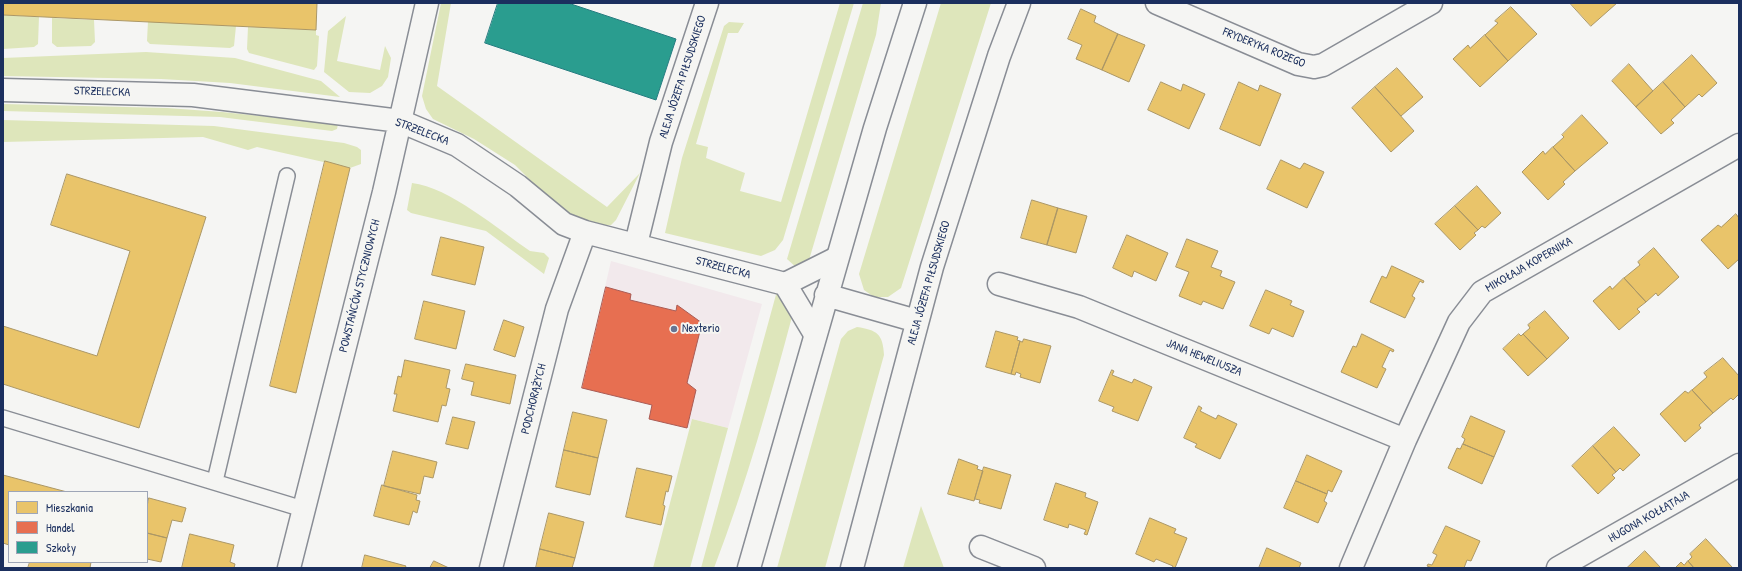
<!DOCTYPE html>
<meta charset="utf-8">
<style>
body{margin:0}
#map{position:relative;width:1742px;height:571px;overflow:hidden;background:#f5f5f3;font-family:"Patrick Hand",sans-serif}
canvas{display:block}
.frame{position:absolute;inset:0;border:4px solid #1b2f5e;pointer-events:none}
.legend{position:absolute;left:8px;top:491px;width:140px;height:72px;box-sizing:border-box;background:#f6f6f2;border:1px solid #9ea6b7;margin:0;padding:5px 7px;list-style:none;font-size:12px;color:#1b2f5e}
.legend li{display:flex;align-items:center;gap:8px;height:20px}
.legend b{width:20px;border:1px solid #9ea6b7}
</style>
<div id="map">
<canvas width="1742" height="571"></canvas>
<div class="frame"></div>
<ul class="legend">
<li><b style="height:11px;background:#e9c46a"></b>Mieszkania</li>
<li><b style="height:11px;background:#e76f51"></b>Handel</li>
<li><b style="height:11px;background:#2a9d8f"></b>Szkoły</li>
</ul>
</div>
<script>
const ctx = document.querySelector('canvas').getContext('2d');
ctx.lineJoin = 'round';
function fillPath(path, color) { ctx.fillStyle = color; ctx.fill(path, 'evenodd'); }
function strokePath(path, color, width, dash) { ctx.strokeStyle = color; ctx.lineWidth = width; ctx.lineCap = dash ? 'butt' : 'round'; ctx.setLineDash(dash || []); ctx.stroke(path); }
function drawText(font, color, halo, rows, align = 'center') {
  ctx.font = font + ' "Patrick Hand",sans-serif'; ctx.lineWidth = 4; ctx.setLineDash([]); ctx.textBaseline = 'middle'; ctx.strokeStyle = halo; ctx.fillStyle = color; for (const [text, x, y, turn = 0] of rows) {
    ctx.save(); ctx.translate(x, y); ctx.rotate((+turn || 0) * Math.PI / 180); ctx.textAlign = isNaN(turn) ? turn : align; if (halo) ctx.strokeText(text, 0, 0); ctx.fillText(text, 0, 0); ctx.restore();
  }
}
fillPath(new Path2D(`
 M611,261L762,304L728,428L692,419L689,428L649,419L652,405L582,388Z`), '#f2e9ec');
fillPath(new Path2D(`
 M441,3H451L437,86L607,207L640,173L616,220L611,225H589L567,213L547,197L515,165L474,139L433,119L426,109L422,96Z
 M840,3H854L783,240L775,250L761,256L665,233L682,158L724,26L729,22L744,23L738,33H728L696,144L708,147L706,158L745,173L740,191L781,202Z
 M863,3H881L876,35L809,260L798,269L787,259Z
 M941,3H991L901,288L888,297H874L864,290L859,274Z
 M3,15L39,17L38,44L34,47L3,49Z
 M346,16L337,61L380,70L385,46L391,58L388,77L382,86L370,93L349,92L324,72L328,31Z
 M52,18L94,20L95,42L91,46L57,47L52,43Z
 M148,21L236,26L234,46L230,48L150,44L147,41Z
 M248,27L316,30V35L319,36L317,66L314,70L249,53L247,49Z
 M146,52L235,58L321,81L340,97L230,83L161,79L3,76V58Z
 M3,104L167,108L222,112L338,124L337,129L332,131L220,117L3,111Z
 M3,120L214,126L344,143L357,147L361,150V164L350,168L257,147L248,150L203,137L3,142Z
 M412,183C449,187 499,230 530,251L544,253L549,258L544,274L486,231L411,213L407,210Z
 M777,291L793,313C770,399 746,485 714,568H701Z
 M857,327C877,330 883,334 884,355L825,568H777L841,339L848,331Z
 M692,419L728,428L690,568H653Z
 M921,506L944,568H903Z`), '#dee6bb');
const homes = new Path2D(`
 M3,3H317L316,30L3,15Z
 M1570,3H1617L1591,26Z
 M1511,7L1537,34L1508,61L1485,35L1498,23L1495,21Z
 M1081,9L1096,16L1094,22L1118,34L1102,70L1076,59L1082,45L1068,39Z
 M1118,34L1145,45L1129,82L1102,70Z
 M1485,35L1508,61L1480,87L1453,59L1468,45L1470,48Z
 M1692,55L1717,83L1702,97L1699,94L1685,107L1663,82Z
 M1629,64L1653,91L1636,107L1612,81Z
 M1397,68L1423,97L1401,116L1375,87Z
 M1161,82L1181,91L1183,84L1205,94L1189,129L1148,110Z
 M1239,82L1258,91L1260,85L1281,94L1260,146L1220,129Z
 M1663,82L1685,107L1671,120L1674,123L1661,134L1636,107Z
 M1375,87L1414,131L1391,152L1352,108Z
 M1582,115L1608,143L1575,171L1553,147L1564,137L1562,135Z
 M1553,147L1575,171L1563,182L1565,184L1548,200L1522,172L1543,151L1545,154Z
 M1281,160L1300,169L1304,163L1324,172L1307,208L1267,189Z
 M325,161L350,168L296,393L270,386Z
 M67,174L206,217L139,428L3,384V326L97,356L130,251L51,225Z
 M1477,186L1501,213L1485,228L1482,226L1478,230L1455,206Z
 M1032,200L1058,208L1047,245L1021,238Z
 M1455,206L1478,230L1474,233L1476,235L1460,250L1435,224Z
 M1058,208L1087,216L1076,253L1047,245Z
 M1736,214L1739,218V259L1728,269L1701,240L1718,225L1721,227Z
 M1127,235L1168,253L1156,281L1134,271L1132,277L1113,268Z
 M441,237L484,247L475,285L432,275Z
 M1187,239L1218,251L1211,267L1222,271L1220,276L1235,282L1223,309L1203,301L1201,305L1179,296L1189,272L1176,267Z
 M1654,248L1679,277L1658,296L1656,293L1646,302L1624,278L1640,265L1638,262Z
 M1392,266L1424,281L1423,283L1420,281L1412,296L1415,298L1405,318L1370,302L1382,276L1386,278Z
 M1624,278L1646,302L1637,309L1640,312L1619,330L1593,301L1610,286L1612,289Z
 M1266,290L1292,301L1290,305L1304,311L1293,337L1272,328L1269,334L1250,326Z
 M424,301L465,311L456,349L415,339Z
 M1545,311L1569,338L1547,359L1523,334L1530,328L1528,325Z
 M504,320L524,327L515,357L494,350Z
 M996,331L1018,337L1017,340L1020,341L1011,374L986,367Z
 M1362,334L1394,350L1393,352L1390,350L1382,367L1386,369L1377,388L1341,372L1353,346L1356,347Z
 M1519,334L1521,336L1523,334L1547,359L1528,376L1503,349Z
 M1024,339L1051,346L1040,383L1020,377L1021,374L1016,372L1015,375L1011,374L1020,341L1022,342Z
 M1723,358L1739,376V394L1733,400L1731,398L1713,413L1692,390L1707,377L1704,373Z
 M405,360L450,370L446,388L450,389L446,406L442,405L438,422L393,411L397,394H394L398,376L401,377Z
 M466,364L516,375L510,404L471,395L474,382L462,379Z
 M1112,370L1114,371L1112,375L1132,383L1134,379L1152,387L1138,421L1112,411L1114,407L1099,401Z
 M1692,390L1713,413L1699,425L1701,428L1685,442L1660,414L1685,391L1688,393Z
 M1199,406L1202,408L1200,411L1216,419L1218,415L1237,424L1220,459L1195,447L1197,444L1184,438Z
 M573,412L607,420L598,458L564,450Z
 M1471,416L1505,431L1494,457L1463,444L1465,439L1462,437Z
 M453,417L475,422L468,449L446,444Z
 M1614,427L1640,455L1623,471L1620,468L1616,472L1593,446Z
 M1463,444L1494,457L1482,484L1448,468L1457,448L1460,449Z
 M1593,446L1616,472L1612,475L1615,478L1598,494L1572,466Z
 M564,450L598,458L590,495L556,487Z
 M393,451L437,462L433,478L424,476L420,494L384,486Z
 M1307,455L1342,471L1332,492L1328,490L1327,494L1296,481Z
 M959,459L978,466L977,469L983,471L974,501L948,494Z
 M984,467L1011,475L1001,509L979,503L980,500L975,499Z
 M637,468L672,476L668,492L666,491L663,505L665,506L661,525L626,517Z
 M3,475L67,492H9V545L3,543Z
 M1296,481L1327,494L1324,501L1327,503L1318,523L1284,508Z
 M1056,483L1086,493L1085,497L1098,502L1087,535L1084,534L1086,530L1069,524L1068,528L1044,520Z
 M382,485L417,495L416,500L420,501L417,513L413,511L409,525L374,516Z
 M149,498L186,508L182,522L172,520L167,538L147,533V507Z
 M549,513L584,522L575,558L540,549Z
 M1150,518L1176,529L1174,533L1187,538L1175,568H1172L1173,566L1156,559L1154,562L1136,554Z
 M1446,526L1480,541L1471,561L1467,560L1464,568H1432L1427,566L1428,564L1432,565L1437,555L1433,553Z
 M147,533L167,538L161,562L147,559Z
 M190,534L234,545L230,562L235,564L234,568H182Z
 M1706,539L1732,567L1731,568H1694L1688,561L1692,557L1690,554Z
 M1267,548L1301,563L1299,568H1259Z
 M540,549L575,558L572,568H536Z
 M1645,551L1661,568H1627Z
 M365,555L406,566L405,568H362Z
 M434,561L449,568H430Z
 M1688,561L1694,568H1675L1681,562L1684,565Z
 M30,562H91L90,568H28Z`);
fillPath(homes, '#e9c46a');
strokePath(homes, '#ab9766', 1);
const shops = new Path2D(`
 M606,287L631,294L630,300L676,311L677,305L702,323L687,383L696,390L687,428L649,419L652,405L582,388Z`);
fillPath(shops, '#e76f51');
strokePath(shops, '#aa5c55', 1);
const schools = new Path2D(`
 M498,3H568L676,39L656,100L485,43Z`);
fillPath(schools, '#2a9d8f');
strokePath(schools, '#267c80', 1);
const lane = new Path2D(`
 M3,418L303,509
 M215,481L287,176`);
const street = new Path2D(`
 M1157,3L1298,64L1314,67L1323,65L1431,3
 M3,90L193,95L400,121L457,145L518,186L564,224L585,232L785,284
 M636,244L661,142L707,3
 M999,284L1079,307L1405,440
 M815,334L785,284L837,258
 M981,547L1034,568
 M289,568L384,192L427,3
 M491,568L557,309L585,232
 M1351,568L1405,440L1459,322L1482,292L1739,145
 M1558,568L1739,465`);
const secondary = new Path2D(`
 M826,295L917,321
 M749,568L875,128L915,3
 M852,568L932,267L999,56L1019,3`);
strokePath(lane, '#898d95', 18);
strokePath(street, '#898d95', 25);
strokePath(secondary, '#898d95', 25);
strokePath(lane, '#f5f5f3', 15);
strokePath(street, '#f5f5f3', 22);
strokePath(secondary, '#f5f5f3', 22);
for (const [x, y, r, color] of [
 [674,329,4,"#677492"]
]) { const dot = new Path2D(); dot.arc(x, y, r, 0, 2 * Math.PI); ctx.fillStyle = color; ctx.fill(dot); strokePath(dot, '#f6f6f2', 1.5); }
drawText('12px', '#1b2f5e', '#f6f6f2', [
 ["FRYDERYKA ROZEGO",1264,48,22],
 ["ALEJA JÓZEFA PIŁSUDSKIEGO",683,77,-72],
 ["STRZELECKA",102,92,2],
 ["STRZELECKA",422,132,21],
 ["MIKOŁAJA KOPERNIKA",1529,265,-30],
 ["STRZELECKA",723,268,15],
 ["ALEJA JÓZEFA PIŁSUDSKIEGO",929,283,-74],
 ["POWSTAŃCÓW STYCZNIOWYCH",360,286,-76],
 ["JANA HEWELIUSZA",1204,358,22],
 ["PODCHORĄŻYCH",534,399,-76],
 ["HUGONA KOŁŁĄTAJA",1649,517,-30]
]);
drawText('12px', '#1b2f5e', '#f6f6f2', [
 ["Nexterio",682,329]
], 'left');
</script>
